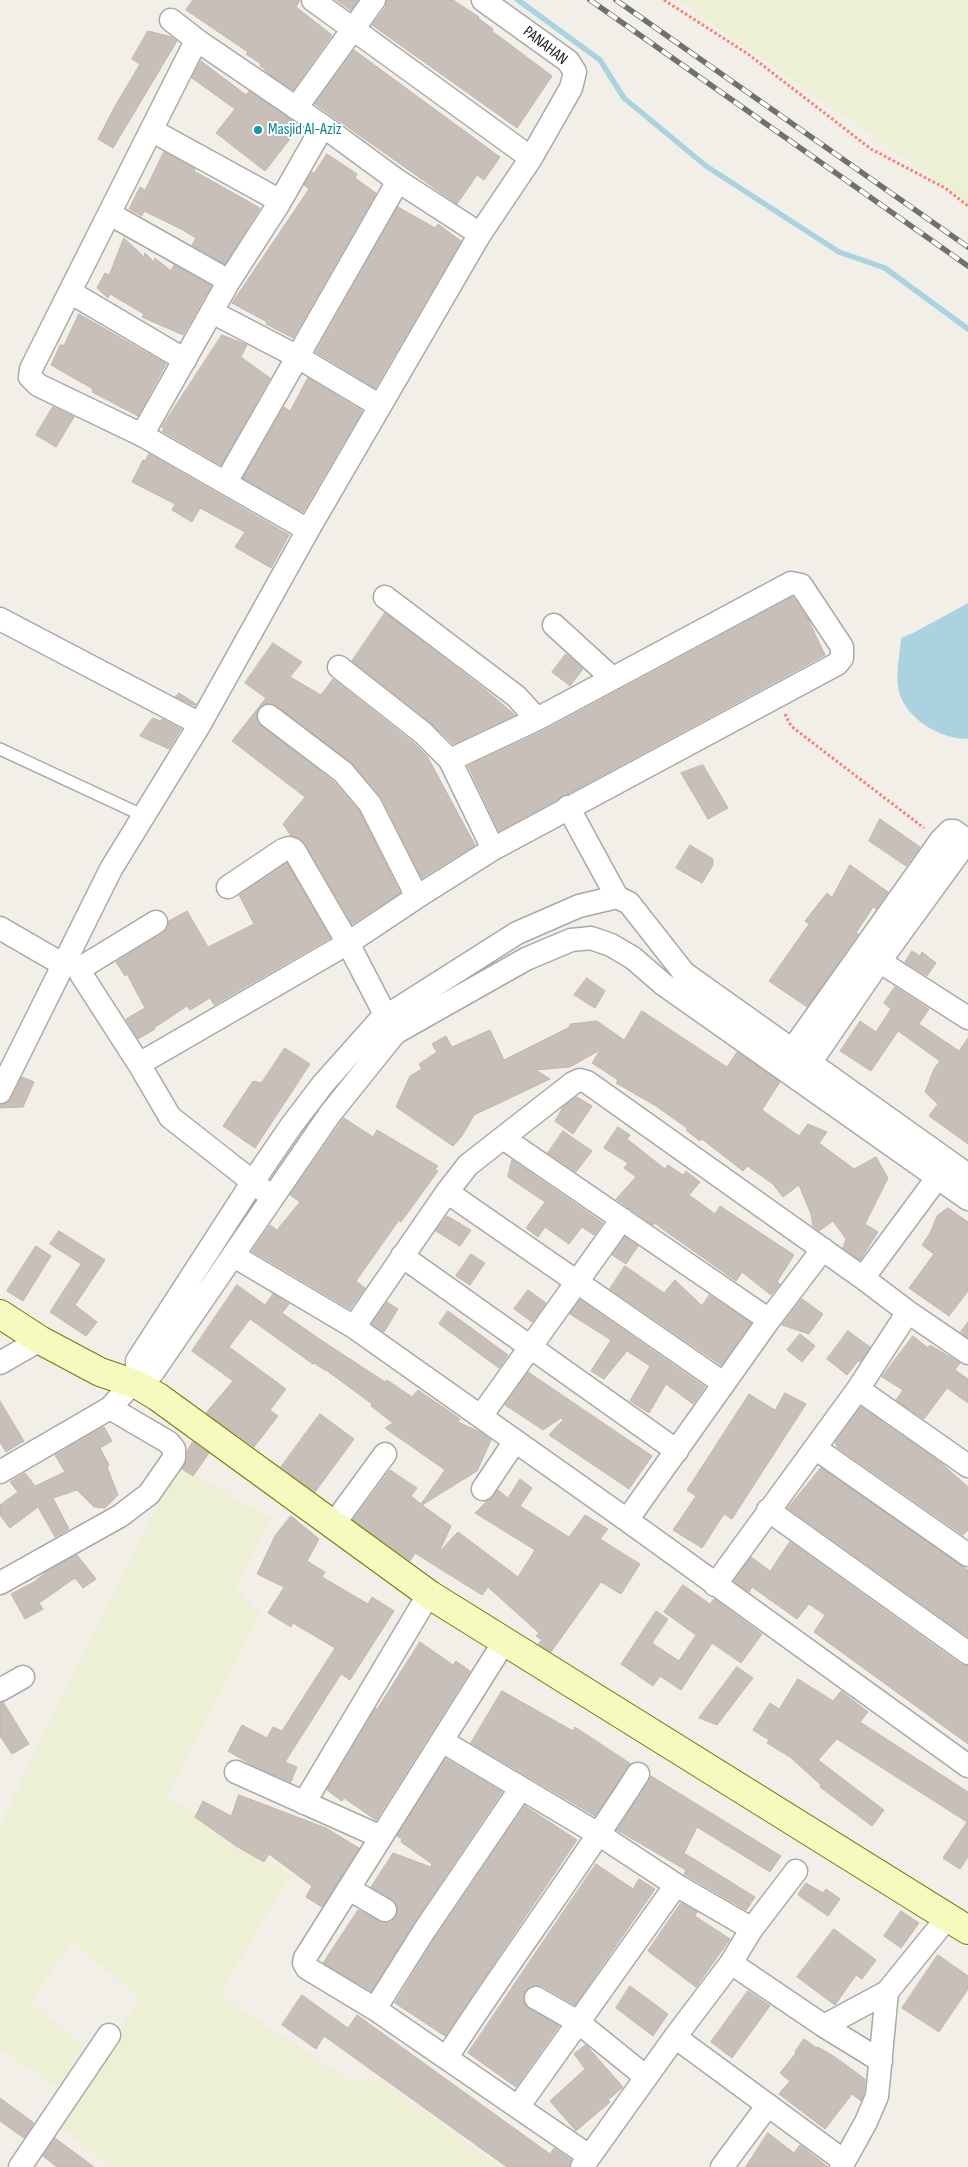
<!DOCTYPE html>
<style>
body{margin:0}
canvas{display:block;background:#f2efe9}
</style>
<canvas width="968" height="2167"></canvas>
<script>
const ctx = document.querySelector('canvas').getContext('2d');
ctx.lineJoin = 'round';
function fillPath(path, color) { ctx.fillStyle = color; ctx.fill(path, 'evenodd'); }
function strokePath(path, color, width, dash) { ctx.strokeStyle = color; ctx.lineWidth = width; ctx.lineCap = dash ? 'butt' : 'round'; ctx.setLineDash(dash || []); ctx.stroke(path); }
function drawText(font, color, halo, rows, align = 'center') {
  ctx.font = font + ' "Sofia Sans Condensed",sans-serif'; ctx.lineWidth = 4; ctx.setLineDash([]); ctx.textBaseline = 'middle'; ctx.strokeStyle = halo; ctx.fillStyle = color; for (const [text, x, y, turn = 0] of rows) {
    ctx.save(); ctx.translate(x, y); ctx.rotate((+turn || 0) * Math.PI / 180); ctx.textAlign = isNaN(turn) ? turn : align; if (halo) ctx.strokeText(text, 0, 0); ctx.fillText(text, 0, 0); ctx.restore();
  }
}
fillPath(new Path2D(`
 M678,0H968V203Z
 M177,1465L271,1518L237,1590L261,1614L167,1796L290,1875L220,1995L353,2082L380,2079L501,2167H110L58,2125L139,1999L73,1941L30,2002L85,2046L59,2090L0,2049V1824Z`), '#eef0d5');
fillPath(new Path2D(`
 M968,603V739C941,739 907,720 899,692C895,675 900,654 901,638L915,632Z`), '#aad3df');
strokePath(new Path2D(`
 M518,0L600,60L624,98L706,166L839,252L885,268L968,329`), '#aad3df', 5.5);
const building = new Path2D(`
 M193,0H300L296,7L332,35L293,90L265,71L266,70L260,66L261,64L246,54L248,52L186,10Z
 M337,0H358L351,10Z
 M387,0H453L479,17L478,18L493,29L492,31L552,76L517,128L372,25L385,8Z
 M148,31L172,37L177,41L113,148L98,139L114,108L140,64L132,59Z
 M354,50L500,157L484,180L477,175L457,204L315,104Z
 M201,61L246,95L249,91L300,126L265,171L216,133L235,109L192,78Z
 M164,152L195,169L194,171L260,208L225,264L192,245L196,238L181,229L144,211L142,216L129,209L140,187L145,190Z
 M327,154L357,174L355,178L376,193L293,338L266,324L267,322L232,303L309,189L304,185L312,172L314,173Z
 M398,207L435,228L438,224L461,241L375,388L316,352Z
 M124,238L144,257L145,253L154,262L155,258L171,271L174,265L211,286L183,335L142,317L144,314L110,294L108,298L97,288L105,273L109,275Z
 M79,314L166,364L138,416L92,392L93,389L51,365L60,345H64Z
 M222,335L247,345L241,357L270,378L221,465L162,431L164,428L162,427Z
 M308,378L362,411L303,512L243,478L284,407L290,411Z
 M53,407L74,417L56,447L36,435Z
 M149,454L289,535L271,568L235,547L245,532L200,508L192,522L172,510L175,504L132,482L143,460L145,461Z
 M793,597L808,619L825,655L499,831L468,766L543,731Z
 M385,613L483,688L515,715L453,744L431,723L352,661Z
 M273,643L302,662L290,677L321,695L333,679L414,743L427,756L475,845L422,878L382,798L353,764L277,706L270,703L263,704L256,714L257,722L334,782L359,811L400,893L352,924L305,843L299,838L291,836L283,824L305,797L232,741L266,698L245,683Z
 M566,654L583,669L570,686L552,672Z
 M179,693L196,704L195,706L176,697Z
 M153,718L160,721L162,719L181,729L169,749L140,736Z
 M703,765L728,808L708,819L681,773Z
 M880,819L920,847L906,866L869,841Z
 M690,845L713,859V865L702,883L676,868Z
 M287,863L330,938L214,1005L210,998L190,1010L187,1006L154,1028L155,1029L138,1039L126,1019L145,1008L127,974L125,976L116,962L163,933L168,928L169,921L187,911L208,947L254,924L239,895Z
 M850,865L888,892L876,909L873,907L856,933L858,934L807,1007L769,981L809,924L805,921L827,893L832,897Z
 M912,951L920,956L922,952L936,963L927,976L905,962Z
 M587,978L605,991L595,1008L574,995Z
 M895,987L929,1009L919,1024L959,1051L968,1038V1144L929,1116L938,1104L925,1092L934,1069L940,1061L898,1031L871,1071L840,1051L860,1021L876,1032L891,1009L884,1003Z
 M642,1011L727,1067L737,1052L780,1082L762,1110L799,1136L808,1124L827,1132L819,1143L854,1169L876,1157L888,1178L865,1224L878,1232L860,1260L843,1248L846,1239L833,1221L819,1231L813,1226L811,1214L799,1185L783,1197L773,1184L747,1166L743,1171L702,1139L700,1141L686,1130L687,1128L656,1106L616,1083L618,1080L592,1063L600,1050L570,1067L536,1070L550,1079L474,1115L462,1136L453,1146L396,1107L410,1076L422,1069L419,1064L437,1052L432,1044L446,1036L452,1047L490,1030L504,1060L570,1027V1024L597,1021L624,1040Z
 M285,1048L310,1064L255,1148L223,1126L253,1081L261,1083Z
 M22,1077L34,1082L23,1107L0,1108V1105L7,1103L11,1098Z
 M577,1097L592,1106L573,1134L555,1121L563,1107Z
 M344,1118L373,1137L377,1130L438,1166L435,1169L438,1171L401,1222L399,1220L356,1281L365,1288L350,1309L252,1251L270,1225L277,1230L300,1202L290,1195Z
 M618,1127L630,1135L627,1139L665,1169L668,1165L683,1175L686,1171L700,1182L689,1195L715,1214L720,1206L794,1255L777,1282L780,1284L771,1295L742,1272L736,1281L654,1223L653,1225L616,1199L636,1177L624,1168L628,1163L604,1148Z
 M563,1131L592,1151L576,1172L548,1153Z
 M512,1160L603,1223L594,1235L582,1227L569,1244L545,1227L538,1237L526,1228L545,1202L508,1177Z
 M948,1208L968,1222V1291L949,1316L909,1288L934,1254L922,1245L930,1233L937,1216Z
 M447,1216L471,1230L460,1246L436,1231Z
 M59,1231L105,1260L75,1305L97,1322L86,1336L50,1312L81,1264L50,1244Z
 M625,1237L638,1246L626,1264L612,1255Z
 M36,1246L51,1256L23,1301L7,1291Z
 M471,1254L485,1263L470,1285L456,1276Z
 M625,1266L664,1293L675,1280L702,1306L709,1295L751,1323L721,1365L610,1289Z
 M237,1285L265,1305L273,1294L289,1304L282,1313L318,1338L385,1382L387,1380L412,1397L418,1390L460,1419L458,1422L480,1432L491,1440L477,1471L422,1505L451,1526L439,1552L458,1532L518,1577L535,1550L475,1513L498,1490L508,1498L520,1479L532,1488L520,1506L569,1537L585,1515L608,1529L600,1539L640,1564L621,1594L601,1582L551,1652L538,1644L542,1640L536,1636L539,1633L488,1587L482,1595L415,1553L410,1561L353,1520L390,1470L417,1488L411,1496L421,1504L445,1470L385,1428L393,1423L371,1406L372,1404L326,1370V1371L314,1363L313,1364L250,1319L229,1347L286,1389L270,1410L278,1416L254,1447L206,1413L233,1381L192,1351Z
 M528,1290L546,1303L532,1322L514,1309Z
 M802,1299L823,1314L809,1334L782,1325Z
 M580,1300L705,1387L693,1404L666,1384L649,1413L630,1401L650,1366L627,1351L604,1379L591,1371L611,1340L570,1314Z
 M387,1302L398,1309L384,1332L372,1324Z
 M448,1311L508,1355L499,1368L439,1324Z
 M968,1322V1337L961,1332Z
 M848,1331L870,1347L860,1362L858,1361L847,1375L827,1359Z
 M800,1334L815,1346L802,1362L787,1350Z
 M913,1336L928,1348L930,1345L960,1363L955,1370L968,1379V1403L947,1388L924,1419L896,1400L903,1390L882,1377Z
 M528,1372L652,1456L629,1489L549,1435L563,1420L561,1418L543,1430L505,1405Z
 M785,1393L806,1404L732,1519L724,1514L702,1548L673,1530L696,1496L687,1490L749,1394L775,1410Z
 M0,1401L24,1441L6,1452L0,1442Z
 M861,1407L941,1463L968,1487V1530L963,1535L838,1448L835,1443Z
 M320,1414L354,1439L315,1492L281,1467Z
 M104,1427L112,1441L100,1448L109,1465L107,1467L118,1495L105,1508L94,1507L77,1490L53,1498L69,1529L55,1537L38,1507L10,1528L0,1515V1505L18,1492L10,1482L25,1473L35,1486L65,1472L55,1455Z
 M193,1442L209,1453L193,1476L182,1469L187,1459V1451Z
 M821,1468L968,1570V1637L788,1508Z
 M291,1516L319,1539L307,1561L325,1572L322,1577L368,1604L372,1597L394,1611L350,1680L341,1674L285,1762L297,1767L291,1782L252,1765L228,1751L242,1725L267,1738L273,1727L282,1731L335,1648L293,1623L291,1627L268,1613L284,1587L257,1574L275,1536Z
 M790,1542L960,1664L968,1666V1744L814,1632L825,1615L809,1604L797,1619L752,1587L749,1592L734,1581L751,1557L770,1571Z
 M77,1555L96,1579L83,1588L75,1578L39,1603L43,1609L25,1619L11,1594L34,1582L46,1572Z
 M683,1585L710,1604L714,1599L762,1634L741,1663L712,1643L681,1690L660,1676L653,1686L621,1664L656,1611L668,1619L652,1643L679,1661L696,1635L664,1612Z
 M420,1642L453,1665L456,1661L470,1671L376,1820L344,1798L342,1801L327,1790L376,1708L377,1709Z
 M737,1667L753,1678L717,1725L699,1718Z
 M798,1679L833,1701L841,1691L868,1712L860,1722L968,1792V1857L960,1869L943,1858L967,1822L837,1739L818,1760L884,1810L872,1826L820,1787L821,1785L790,1757L767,1743L769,1740L753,1730L770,1703L779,1709Z
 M502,1691L573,1731L575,1727L631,1764L595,1816L471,1743Z
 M3,1702L29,1744L12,1754L0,1736V1703Z
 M446,1759L502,1792L413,1924L371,1991L323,1963L358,1910L384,1923L391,1922L396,1917L398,1911L396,1903L371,1887L393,1853L431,1867L432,1864L401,1842L402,1839L397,1836Z
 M651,1776L781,1856L770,1872L697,1827L684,1853L755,1897L746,1910L684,1874L686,1870L617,1830Z
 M239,1795L326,1828L359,1848L322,1907L306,1897L312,1886L269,1854L264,1862L236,1846L195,1817L203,1801L231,1816Z
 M525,1806L577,1840L445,2036L395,2003L435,1938Z
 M596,1864L633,1889L639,1879L655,1889L575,2005L542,1986L535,1985L525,1991L523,1999L525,2005L559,2026L516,2087L468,2053Z
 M806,1883L823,1893L826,1889L840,1899L828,1916L798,1895Z
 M681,1903L697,1912L695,1916L730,1939L696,1987L648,1951Z
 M901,1911L919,1923L901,1948L884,1936Z
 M834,1929L876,1960L862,1979L856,1975L835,2005L797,1977Z
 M938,1955L968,1976V1989L939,2032L902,2008Z
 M630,1986L668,2014L653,2036L616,2008Z
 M748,1991L770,2006L732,2058L711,2042Z
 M302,1995L348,2028L357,2015L550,2154L554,2148L571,2160L569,2167H507L324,2036L316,2049L282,2025Z
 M804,2039L817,2048L818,2047L835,2057L865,2079L864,2093L861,2101L852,2094L825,2129L779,2094L790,2081L780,2073L796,2053L795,2052Z
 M586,2045L623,2087L608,2100L610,2102L576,2131L550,2101L585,2069L574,2054Z
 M0,2098L34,2123L24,2138L0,2121Z
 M768,2133L794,2153L800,2145L828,2167H746Z
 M55,2138L94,2167H57L43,2156Z`);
fillPath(building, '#c7bfb8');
strokePath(building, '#c4b6ab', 1);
const lane = new Path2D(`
 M0,749L144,816`);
const street = new Path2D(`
 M483,0L568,61L575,72L571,88L531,158
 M171,20L198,41
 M296,108L374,0
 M278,205L323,126
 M110,214L229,281
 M70,292L185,360
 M212,312L298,357L380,406
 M142,435L229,281L278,205L273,197L151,130
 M226,482L398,181
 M308,530L142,435L38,385L30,377L31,369L195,43L198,41L323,126L398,181L480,234
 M791,583L801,585L842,647V658L837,664L493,849L450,760L537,719Z
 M385,597L516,696L537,719
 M0,619L200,724
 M554,625L612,678
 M339,667L423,733L450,760
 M269,716L343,772L370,804L417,897L348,943L139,1064L170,1117L272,1197
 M568,807L617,897L629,903L684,973L968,1175
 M228,887L283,850L289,848L294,850L348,943L392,1028
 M417,897L493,849
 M0,928L62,964
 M868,954L968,1018
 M792,1050L941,840L950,831H954L968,841
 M810,1063L880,961L968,840
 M139,1064L81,974L84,966L156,922
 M0,1092L111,869L200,724L308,530L480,234L531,158L313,0
 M503,1138L769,1320L627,1520
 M949,1162L863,1278L587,1082L580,1080L573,1083L468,1165L447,1192L354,1327L627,1520L968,1766
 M447,1192L723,1383
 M234,1256L354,1327
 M402,1256L677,1451
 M863,1278L908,1312
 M769,1320L823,1249
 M0,1363L40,1340
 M137,1378V1361L252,1183L291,1126L323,1084L380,1020L517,933L579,906L617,897
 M858,1389L968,1466
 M481,1416L622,1219
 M815,1448L968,1555
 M0,1472L110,1408L137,1378L153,1372L330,1114L395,1033L526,959L571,940L591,938L611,945L633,958L663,984L968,1199
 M483,1489L515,1441
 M768,1510L968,1653
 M333,1525L385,1454
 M0,1583L120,1516L149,1494L174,1458V1449L168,1442L110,1408
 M715,1585L858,1389L908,1312L968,1353
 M504,1642L305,1958L304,1963L307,1968L375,2009L589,2156
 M0,1690L23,1677
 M442,1741L600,1835L676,1885L747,1926L751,1930L731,1963
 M236,1772L381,1837
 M304,1803L424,1602L430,1595
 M349,1889L385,1910
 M751,1930L796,1871
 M536,1998L578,2022L646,2077
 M375,2009L424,1931L521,1788
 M824,2026L881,2061
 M675,2037L844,2161
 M447,2057C509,1961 577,1870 638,1774
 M518,2107L676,1885
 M20,2167L109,2035
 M582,2167L675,2037L731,1963L824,2026L887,1992L947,1918
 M722,2167L768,2105
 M841,2167L866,2122L877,2096L887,1992`);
const secondary = new Path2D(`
 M0,1314L40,1340L100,1372L138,1385L158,1397L430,1595L968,1930`);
strokePath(lane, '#a9a9a9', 14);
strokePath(street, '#a9a9a9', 25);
strokePath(secondary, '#707d05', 30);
strokePath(new Path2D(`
 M664,0L748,54L871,149L945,188L968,206
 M785,714L791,726L796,730L924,828`), '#fa8072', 3, [2.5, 2.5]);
strokePath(lane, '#fff', 11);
strokePath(street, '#fff', 22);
strokePath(secondary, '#f7fabf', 28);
const rail = new Path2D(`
 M590,0L968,266
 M616,0L968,247`);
strokePath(rail, '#707070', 5.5);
strokePath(rail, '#fff', 4, [11]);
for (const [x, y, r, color] of [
 [258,130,5,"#0f9aa8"]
]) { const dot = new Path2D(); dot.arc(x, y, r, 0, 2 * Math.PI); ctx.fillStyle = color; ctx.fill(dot); strokePath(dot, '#fff', 2); }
drawText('16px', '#222', '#fff', [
 ["PANAHAN",545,46,38]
]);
drawText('16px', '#0d838f', '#fff', [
 ["Masjid Al-Aziz",268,130]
], 'left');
</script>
